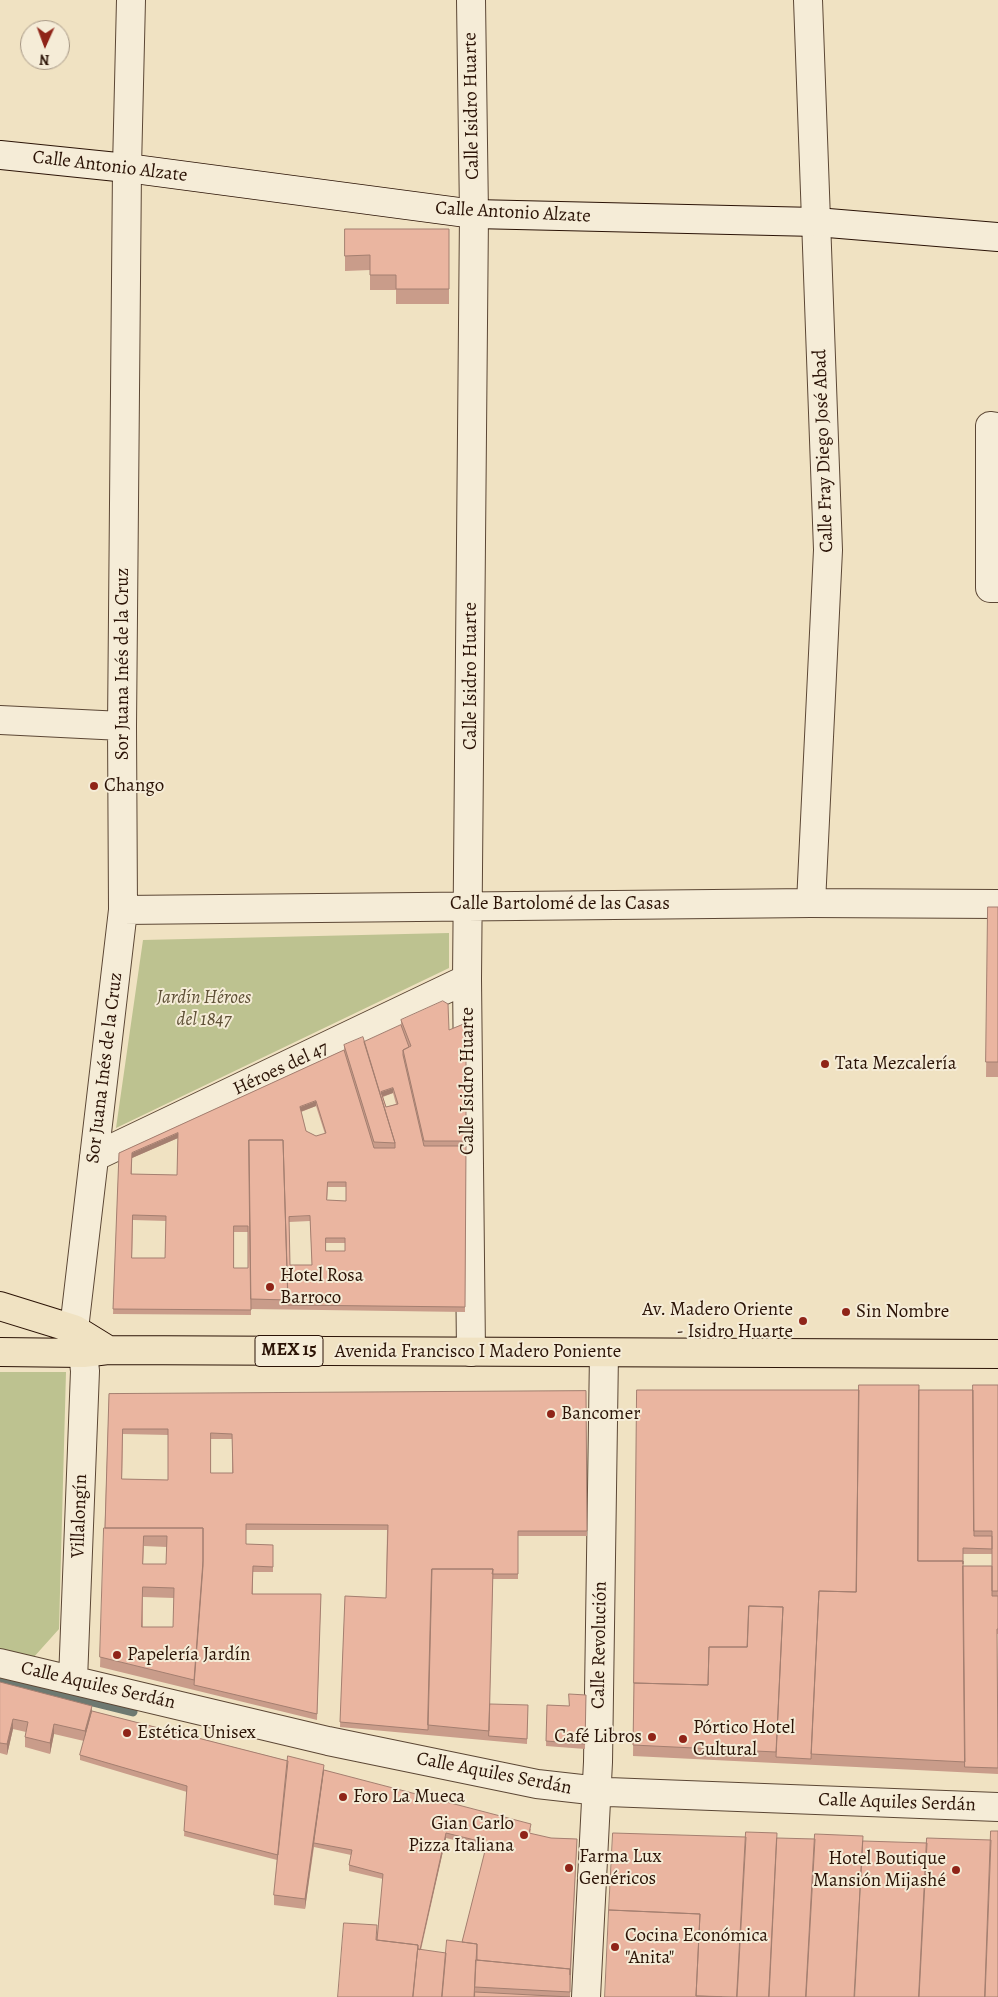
<!DOCTYPE html>
<meta charset="utf-8">
<style>
body{margin:0}
#map{position:relative;width:998px;height:1997px;overflow:hidden;background:#f0e2c2;font-family:Alegreya,serif}
canvas{display:block}
.north{position:absolute;left:20px;top:20px;width:50px;height:50px;box-sizing:border-box;background:#f5ecd7;border:1px solid #a49583;border-radius:50%;rotate:182deg;font-size:14px;font-weight:700;line-height:20px;text-align:center;color:#2b1306}
.north::after{content:'';display:block;margin:auto;width:18px;height:22px;background:#8f2418;clip-path:polygon(50% 0,100% 100%,50% 72%,0 100%)}
</style>
<div id="map">
<canvas width="998" height="1997"></canvas>
<div class="north">N</div>
</div>
<script>
const ctx = document.querySelector('canvas').getContext('2d');
ctx.lineJoin = 'round';
function fillPath(path, color) { ctx.fillStyle = color; ctx.fill(path, 'evenodd'); }
function strokePath(path, color, width, dash) { ctx.strokeStyle = color; ctx.lineWidth = width; ctx.lineCap = dash ? 'butt' : 'round'; ctx.setLineDash(dash || []); ctx.stroke(path); }
function drawText(font, color, halo, rows, align = 'center') {
  ctx.font = font + ' Alegreya,serif'; ctx.lineWidth = 4; ctx.setLineDash([]); ctx.textBaseline = 'middle'; ctx.strokeStyle = halo; ctx.fillStyle = color; for (const [text, x, y, turn = 0] of rows) {
    ctx.save(); ctx.translate(x, y); ctx.rotate((+turn || 0) * Math.PI / 180); ctx.textAlign = isNaN(turn) ? turn : align; if (halo) ctx.strokeText(text, 0, 0); ctx.fillText(text, 0, 0); ctx.restore();
  }
}
fillPath(new Path2D(`
 M449,933V968L116,1128L143,940Z
 M0,1372H66L59,1629L33,1658L0,1651Z`), '#bdc290');
strokePath(new Path2D(`
 M0,1679L133,1712`), '#6e7971', 9);
const street = new Path2D(`
 M808,0L828,550L811,903
 M998,427L990,426V588H998
 M0,720L122,726
 M123,910L811,903L998,904
 M94,1157L467,979
 M471,1352L467,979L474,214L471,0
 M0,1663L328,1741L537,1784L608,1792L998,1807
 M73,1680L85,1371L83,1353L74,1329L123,910L122,726L127,168L131,0
 M586,1997L598,1762L604,1353`);
const secondary = new Path2D(`
 M0,155L127,168L474,214L816,222L998,237`);
const primary = new Path2D(`
 M0,1306L74,1329L108,1350
 M0,1352L83,1353L108,1350L998,1354`);
strokePath(street, '#5c4735', 30);
strokePath(secondary, '#2b1306', 30);
strokePath(primary, '#2b1306', 30);
strokePath(street, '#f5ecd7', 28);
strokePath(secondary, '#f5ecd7', 28);
strokePath(primary, '#f0e2c2', 28);
fillPath(new Path2D(`
 M345,229H449V304H396V290H370V270L345,271Z
 M988,907H998V1077H986Z
 M401,1020L449,1030L466,1023L465,1312L251,1309L250,1181L251,1315L113,1314L119,1153L344,1050V1045L364,1042L401,1025ZM393,1093L396,1104L386,1107L383,1097ZM316,1106L325,1134L316,1136L306,1131L301,1112ZM178,1138L177,1175L132,1174V1158ZM328,1187H346V1201L327,1200ZM133,1220L166,1221L165,1258H132ZM310,1221L312,1265H290L289,1222ZM234,1232H248V1268H234ZM326,1243H345V1251H326Z
 M998,1385V1634H997L998,1774L633,1756L637,1390H973ZM963,1554H992V1566H963Z
 M586,1391L587,1536H518V1579H493L489,1726L528,1705L527,1744L340,1727L345,1596L386,1598L387,1530H246V1544L273,1545V1572H253V1594H321L317,1720L100,1667L109,1394ZM123,1434L168,1435V1480L122,1479ZM211,1439H232V1473H211ZM144,1546L167,1547L166,1564H143ZM143,1597L174,1598L173,1627H143Z
 M0,1682L92,1711L324,1770L531,1829L530,1834L551,1838L577,1839L570,1997H338L377,1935L383,1879L349,1871V1865L351,1855L314,1847L305,1909L274,1905V1895L277,1860L184,1836L187,1792L80,1760V1755L84,1741L54,1734L50,1754L25,1747V1737L26,1732L13,1729L7,1755L0,1753ZM446,1838L486,1848L462,1942L446,1953L421,1950Z
 M586,1695L585,1749L546,1746L547,1705L569,1706Z`), '#c99c8a');
fillPath(new Path2D(`
 M393,1088V1093L381,1097V1092Z
 M316,1101V1106L300,1112V1107Z
 M178,1133V1138L132,1158V1153Z
 M92,1706V1716L85,1742V1731Z
 M13,1719V1729L7,1755V1744Z
 M54,1724V1734L50,1754V1743Z
 M324,1765V1775L314,1843L305,1909V1899Z
 M446,1833V1838L418,1960V1945Z`), '#a47f70');
const building = new Path2D(`
 M345,229H449V289H396V275H370V255L345,256Z
 M988,907H998V1062H986Z
 M443,1001L448,1004L449,1030L466,1023V1141H424L403,1050L411,1046L401,1020Z
 M401,1025L409,1047L403,1050V1055L424,1146H466L465,1307L288,1305L283,1140H249L251,1310L113,1309L119,1153L344,1050L374,1148H395V1143L364,1042ZM393,1088L398,1104L386,1107L381,1092ZM316,1101L326,1133L316,1136L306,1131L300,1107ZM178,1133L177,1175L131,1174L132,1153ZM328,1182H346V1201L327,1200ZM133,1215L166,1216L165,1258H132ZM310,1216L312,1265H290L289,1217ZM234,1226H248V1268H234ZM326,1238H345V1251H326Z
 M363,1037L395,1143L374,1142L344,1045Z
 M249,1140H283L288,1300L251,1299Z
 M859,1385H919L918,1561H963L965,1762L811,1754L819,1591L856,1592Z
 M973,1385H998V1591H992V1531H974Z
 M637,1390H859L856,1592L819,1591L811,1759L776,1757L783,1607L749,1606L747,1647H709L708,1685L634,1683Z
 M919,1390H973L974,1536H992V1549L963,1548V1564V1561H918Z
 M586,1391L587,1531H518V1574H492L493,1569H432L428,1730L340,1722L345,1596L386,1598L388,1525L246,1524V1544L273,1545V1567L253,1566L252,1594H321L317,1714L194,1685L203,1566V1528H105L109,1394ZM123,1429H168V1480L122,1479ZM211,1433L232,1434L233,1473H211Z
 M104,1528H203V1561L194,1680L100,1657ZM144,1536H167L166,1564H143ZM143,1587L174,1588L173,1627H142Z
 M963,1566H992V1596H998V1629H997L998,1768L965,1767Z
 M432,1569H493L489,1731L428,1725Z
 M749,1606L783,1607L776,1752L633,1745L634,1683L708,1685L709,1647H747Z
 M0,1682L92,1706L85,1731L54,1724L50,1743L25,1737L28,1722L13,1719L7,1744L0,1743Z
 M569,1694L586,1695L585,1744L546,1741L547,1705L569,1706Z
 M490,1704L528,1705L527,1739L489,1736Z
 M92,1711L288,1761L278,1855L184,1831L187,1786L80,1755Z
 M288,1756L324,1765L305,1899L274,1895Z
 M324,1770L531,1824L529,1833L551,1838L577,1839L570,1975V1969L477,1960V1944L462,1942L487,1843L446,1833L420,1950L418,1949V1945L377,1940L383,1874L349,1865L352,1850L314,1843Z
 M991,1831H998V1997H985Z
 M746,1832L777,1833L769,1997H737Z
 M613,1833L746,1837L737,1997L696,1996L700,1914L609,1910Z
 M815,1834L863,1836L854,1997H806Z
 M777,1838L815,1839L806,1997H769Z
 M927,1838L991,1840L985,1997H919Z
 M863,1841L927,1843L919,1997H855Z
 M609,1910L700,1914L696,1996L722,1997H605Z
 M344,1923L377,1925L376,1940L418,1945L413,1997H338Z
 M447,1940L477,1944L474,1997H442Z
 M418,1949L446,1953L442,1997H413Z
 M476,1960L570,1969V1992L475,1987Z
 M475,1992L570,1997H475Z`);
fillPath(building, '#eab5a0');
strokePath(building, '#a47f70', 1);
for (const [x, y, r, color] of [
 [94,786,5,"#8f2418"],
 [825,1064,5,"#8f2418"],
 [270,1287,5,"#8f2418"],
 [846,1312,5,"#8f2418"],
 [803,1321,5,"#8f2418"],
 [551,1414,5,"#8f2418"],
 [117,1655,5,"#8f2418"],
 [127,1733,5,"#8f2418"],
 [652,1737,5,"#8f2418"],
 [683,1739,5,"#8f2418"],
 [343,1797,5,"#8f2418"],
 [524,1835,5,"#8f2418"],
 [569,1868,5,"#8f2418"],
 [956,1870,5,"#8f2418"],
 [615,1947,5,"#8f2418"]
]) { const dot = new Path2D(); dot.arc(x, y, r, 0, 2 * Math.PI); ctx.fillStyle = color; ctx.fill(dot); strokePath(dot, '#f5ecd7', 2); }
for (const [x, y, w] of [
 [289,1351,68]
]) { const box = new Path2D(); box.roundRect(x - w / 2, y - 15.5, w, 31, 4); ctx.fillStyle = '#f5ecd7'; ctx.fill(box); strokePath(box, '#2b1306', 1); }
drawText('bold 18px', '#2b1306', null, [
 ["MEX 15",289,1351]
]);
drawText('19px', '#2b1306', '#f5ecd7', [
 ["Calle Isidro Huarte",472,106,-91],
 ["Calle Antonio Alzate",110,167,7],
 ["Calle Antonio Alzate",513,213,3],
 ["Calle Fray Diego José Abad",824,451,-92],
 ["Sor Juana Inés de la Cruz",123,664,-90],
 ["Calle Isidro Huarte",471,676,-90],
 ["Calle Bartolomé de las Casas",560,904],
 ["Sor Juana Inés de la Cruz",105,1068,-83],
 ["Héroes del 47",281,1069,-25],
 ["Calle Isidro Huarte",468,1081,-90],
 ["Avenida Francisco I Madero Poniente",478,1352],
 ["Villalongín",80,1516,-88],
 ["Calle Revolución",600,1645,-89],
 ["Calle Aquiles Serdán",98,1686,13],
 ["Calle Aquiles Serdán",494,1774,11],
 ["Calle Aquiles Serdán",897,1803,2]
]);
drawText('19px', '#2b1306', '#f5ecd7', [
 ["Chango",104,786],
 ["Tata Mezcalería",835,1064],
 ["Hotel Rosa",280,1276],
 ["Barroco",280,1298],
 ["Av. Madero Oriente",793,1310,"right"],
 ["- Isidro Huarte",793,1332,"right"],
 ["Sin Nombre",856,1312],
 ["Bancomer",561,1414],
 ["Papelería Jardín",127,1655],
 ["Pórtico Hotel",693,1728],
 ["Cultural",693,1750],
 ["Estética Unisex",137,1733],
 ["Café Libros",642,1737,"right"],
 ["Foro La Mueca",353,1797],
 ["Gian Carlo",514,1824,"right"],
 ["Pizza Italiana",514,1846,"right"],
 ["Farma Lux",579,1857],
 ["Genéricos",579,1879],
 ["Hotel Boutique",946,1859,"right"],
 ["Mansión Mijashé",946,1881,"right"],
 ["Cocina Económica",625,1936],
 ["\"Anita\"",625,1958]
], 'left');
drawText('italic 19px', '#5e5036', '#f5ecd7', [
 ["Jardín Héroes",204,998],
 ["del 1847",204,1020]
]);
</script>
